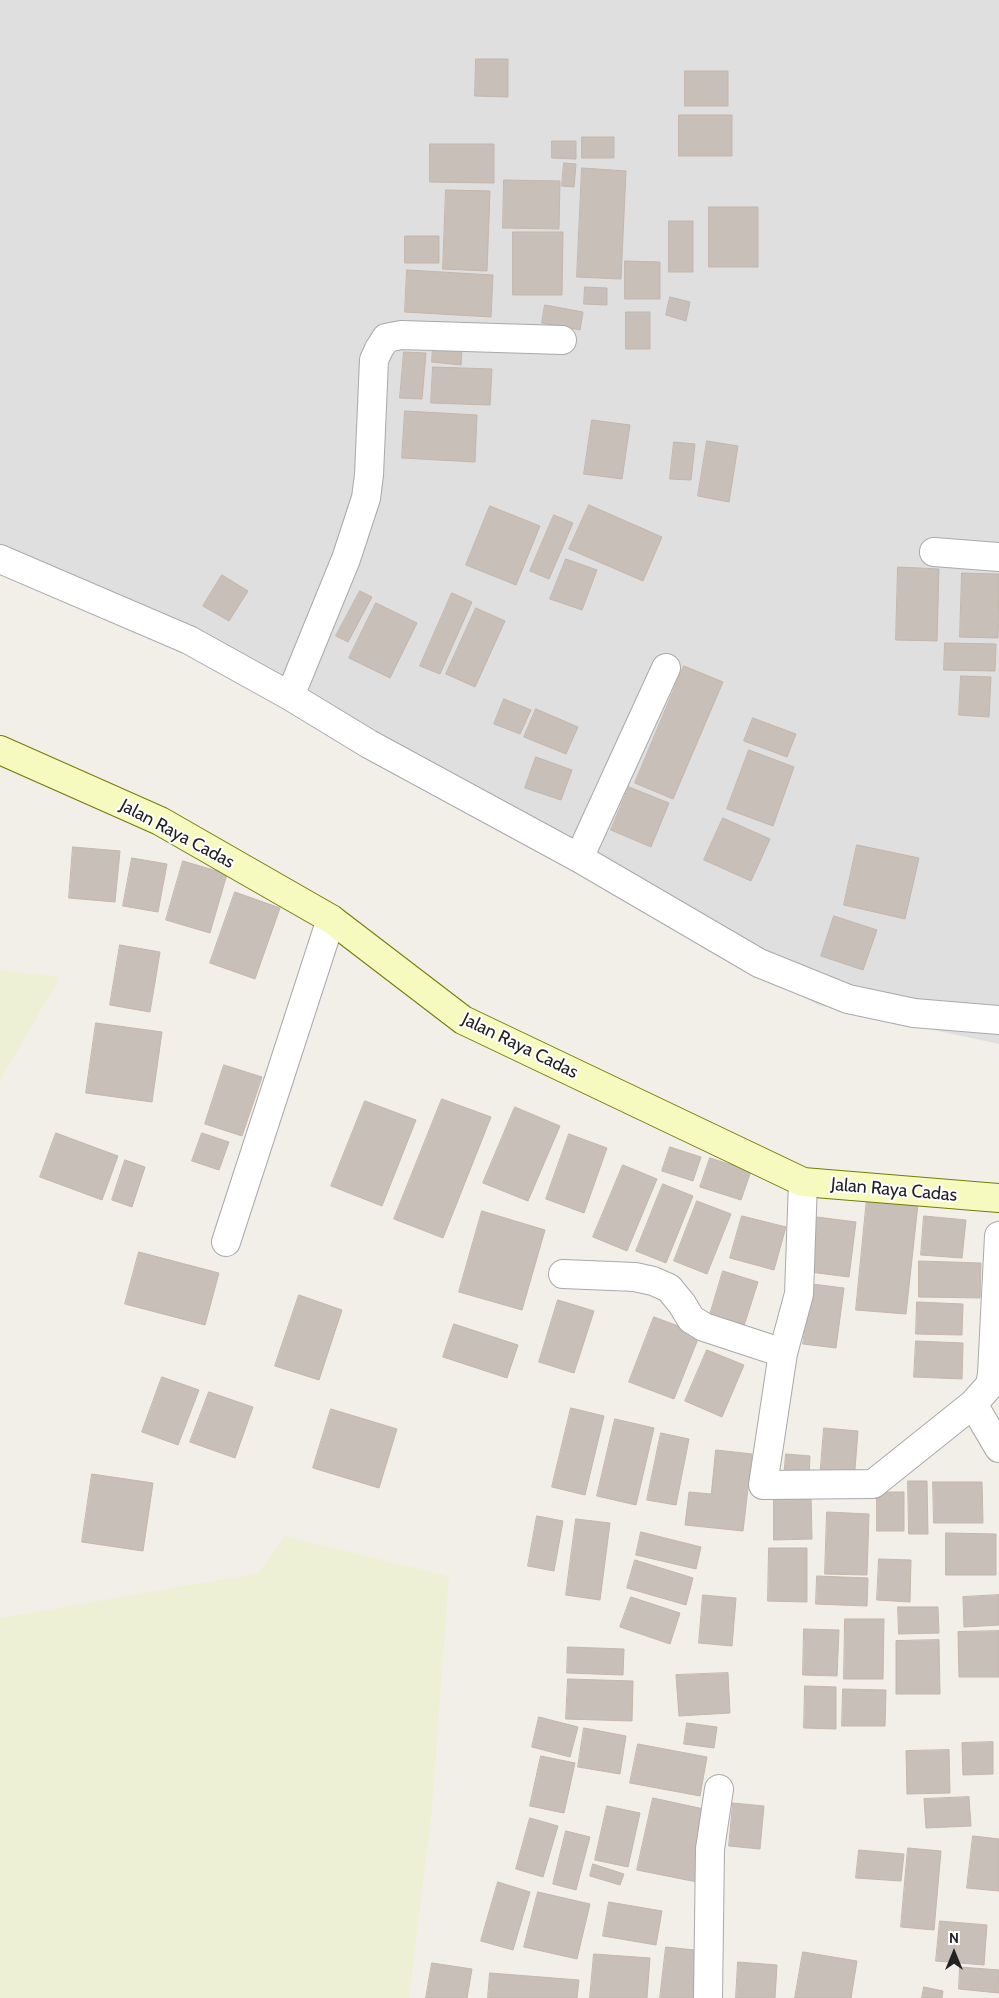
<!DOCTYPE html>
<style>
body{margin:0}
#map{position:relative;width:999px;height:1998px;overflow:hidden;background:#f2efe9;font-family:Cabin,sans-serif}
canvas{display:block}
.north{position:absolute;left:929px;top:1928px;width:50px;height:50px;-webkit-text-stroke:4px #fff;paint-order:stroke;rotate:0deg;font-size:14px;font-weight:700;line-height:20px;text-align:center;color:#222}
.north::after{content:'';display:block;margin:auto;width:18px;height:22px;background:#222;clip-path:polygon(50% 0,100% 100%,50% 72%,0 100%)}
</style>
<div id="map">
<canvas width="999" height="1998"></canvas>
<div class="north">N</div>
</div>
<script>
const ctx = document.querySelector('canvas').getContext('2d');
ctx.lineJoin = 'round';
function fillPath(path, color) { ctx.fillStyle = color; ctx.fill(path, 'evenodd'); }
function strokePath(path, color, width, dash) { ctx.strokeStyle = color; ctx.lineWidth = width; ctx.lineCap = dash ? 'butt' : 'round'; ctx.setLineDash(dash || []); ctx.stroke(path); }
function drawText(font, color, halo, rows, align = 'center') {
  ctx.font = font + ' Cabin,sans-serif'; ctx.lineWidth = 4; ctx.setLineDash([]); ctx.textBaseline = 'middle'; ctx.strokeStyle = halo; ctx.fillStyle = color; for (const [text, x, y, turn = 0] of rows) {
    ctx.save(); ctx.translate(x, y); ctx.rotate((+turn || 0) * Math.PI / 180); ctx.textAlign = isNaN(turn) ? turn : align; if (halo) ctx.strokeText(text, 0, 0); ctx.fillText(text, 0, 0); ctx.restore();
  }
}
fillPath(new Path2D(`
 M0,0H999V1044L818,1005L165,642L0,565Z`), '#e0dfdf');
fillPath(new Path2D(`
 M0,970L60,977L0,1081Z
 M285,1536L449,1576L432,1808L409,1998H0V1618L259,1573Z`), '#eef0d5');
const building = new Path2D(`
 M476,59H508V97L475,96Z
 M685,71H728V106H685Z
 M679,115H732V156H679Z
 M582,137H614V158H582Z
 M552,141H576V159L552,158Z
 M430,144H494V183L430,182Z
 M564,163L576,164L574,187L562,186Z
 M582,168L626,171L621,279L577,277Z
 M504,180L560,181L559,229L503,228Z
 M446,190L490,191L487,271L443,269Z
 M709,207H758V267H709Z
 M669,221H693V272H669Z
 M513,232H563L562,295H513Z
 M405,236H439V263H405Z
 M625,261L660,262V299H625Z
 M407,270L493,275L491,317L405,312Z
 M585,287L607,288V305L584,304Z
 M670,297L690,302L686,321L666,315Z
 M545,305L583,312L580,330L542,323Z
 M626,312H650V349H626Z
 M433,346L462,348L461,365L432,362Z
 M404,352L426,353L422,399L400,398Z
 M433,367L492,369L490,405L431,403Z
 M405,411L477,415L475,462L402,458Z
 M592,420L630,425L622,479L584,474Z
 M707,441L738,446L729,502L698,496Z
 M674,442L695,444L691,480L670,479Z
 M589,505L662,537L643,581L569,549Z
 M490,506L540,526L516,585L466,565Z
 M554,515L573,523L549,579L530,571Z
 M566,559L597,570L582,610L550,599Z
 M898,567L939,569L937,641L896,640Z
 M962,573L999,574L998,638L960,637Z
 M222,575L248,591L229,621L203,606Z
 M360,591L372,597L348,642L336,636Z
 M452,593L472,602L440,674L420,666Z
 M376,603L417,623L390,678L349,658Z
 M476,608L505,621L475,687L446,674Z
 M945,643L996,644L995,671L944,670Z
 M684,666L723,682L673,799L635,783Z
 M961,676L991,677L989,717L959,715Z
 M504,699L531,710L520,734L494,724Z
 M536,709L578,727L566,754L524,737Z
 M753,718L796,734L787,757L744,741Z
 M749,750L794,767L773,826L727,809Z
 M536,757L572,770L561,800L525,788Z
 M629,787L669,803L651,847L611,830Z
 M723,818L770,839L751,881L704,860Z
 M857,845L919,858L905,919L844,905Z
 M73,847L120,851L115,902L69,898Z
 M132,858L167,864L158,912L123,906Z
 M183,861L227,874L210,933L166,920Z
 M235,892L280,908L255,979L210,963Z
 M834,916L877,930L863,970L821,956Z
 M120,945L160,952L150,1012L110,1005Z
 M96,1023L162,1032L152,1102L86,1093Z
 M224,1065L262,1077L242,1136L205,1124Z
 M442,1099L491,1117L443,1238L394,1219Z
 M365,1101L416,1120L382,1206L331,1186Z
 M515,1107L560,1126L528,1201L483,1183Z
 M56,1133L118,1156L102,1200L40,1177Z
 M202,1133L229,1142L219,1170L192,1161Z
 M569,1134L607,1148L584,1213L546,1199Z
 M670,1147L701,1157L693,1181L662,1171Z
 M710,1158L751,1171L741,1200L700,1187Z
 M125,1160L145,1167L132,1207L112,1200Z
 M623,1165L657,1179L627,1251L593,1237Z
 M663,1184L693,1196L666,1263L636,1251Z
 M867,1198L918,1204L906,1314L856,1310Z
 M697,1201L731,1214L707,1274L674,1261Z
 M482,1211L545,1230L522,1310L459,1292Z
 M742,1216L786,1227L774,1270L730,1258Z
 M924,1216L966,1220L962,1258L921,1255Z
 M817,1217L856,1222L849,1277L810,1272Z
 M139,1252L219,1273L205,1325L125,1304Z
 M919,1261L981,1263L980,1298L919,1297Z
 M723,1271L758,1282L743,1329L709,1318Z
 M812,1284L844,1288L836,1348L803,1344Z
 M299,1295L342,1310L319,1380L275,1366Z
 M558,1300L594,1311L574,1373L539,1362Z
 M917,1302L963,1304L962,1335L916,1334Z
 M654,1317L700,1334L674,1399L629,1382Z
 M454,1324L518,1345L507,1378L443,1357Z
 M916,1341L963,1343L962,1379L914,1377Z
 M707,1350L744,1365L722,1417L685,1401Z
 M162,1377L199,1390L178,1445L142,1432Z
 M209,1392L253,1407L235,1458L190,1442Z
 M571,1408L604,1416L585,1495L552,1487Z
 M331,1409L397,1429L379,1488L313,1468Z
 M615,1419L654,1428L636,1505L597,1496Z
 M824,1428L858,1431L854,1482L820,1479Z
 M661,1433L689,1439L676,1505L647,1500Z
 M716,1450L752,1454L743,1531L685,1525L689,1492L711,1494Z
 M786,1454L810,1456L809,1479L784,1478Z
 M92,1474L153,1483L143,1551L82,1542Z
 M908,1481H927L928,1534H909Z
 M933,1482H982L983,1523H934Z
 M877,1492H904V1531H877Z
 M774,1494H811L812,1539L774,1540Z
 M827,1512L869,1514L867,1575L825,1574Z
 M537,1516L563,1521L554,1571L528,1566Z
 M576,1519L610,1523L600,1600L566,1595Z
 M641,1532L701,1547L696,1569L636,1555Z
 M946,1533L996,1534V1575H946Z
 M769,1548H807V1602L768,1601Z
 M879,1559L911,1560L910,1602L877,1600Z
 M635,1560L693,1578L686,1605L627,1588Z
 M817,1576L868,1578L867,1606L816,1604Z
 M703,1595L736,1598L732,1646L699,1643Z
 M999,1595V1625L964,1627L963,1597Z
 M631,1597L680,1613L670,1644L620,1627Z
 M898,1607H938L939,1633L899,1634Z
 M845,1619H884L883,1679H844Z
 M804,1629L839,1630L837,1676L803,1675Z
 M999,1631V1677H959L958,1632Z
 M939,1640L940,1694H896V1641Z
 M568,1647L624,1649L623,1675L567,1673Z
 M728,1673L730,1713L679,1716L676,1675Z
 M568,1679L633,1681L632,1721L566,1719Z
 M805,1686L836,1687V1729L804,1728Z
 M843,1689L886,1690L885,1726H842Z
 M539,1717L578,1727L570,1757L532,1747Z
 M687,1723L717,1727L714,1748L684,1744Z
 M584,1728L626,1736L620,1774L578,1767Z
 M993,1742V1774L963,1775L962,1743Z
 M638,1744L707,1757L700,1796L630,1783Z
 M949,1750L950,1793L907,1794L906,1751Z
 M541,1756L575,1763L564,1813L530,1806Z
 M969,1797L971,1826L926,1828L924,1799Z
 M653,1798L713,1811L697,1882L637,1870Z
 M733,1803L764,1806L760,1849L729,1846Z
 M607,1806L640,1813L628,1867L595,1860Z
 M530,1818L558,1826L543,1877L516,1869Z
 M566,1831L590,1837L576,1890L553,1884Z
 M973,1836L999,1839V1891L967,1888Z
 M908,1848L941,1851L934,1930L901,1927Z
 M859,1850L904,1854L901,1881L856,1878Z
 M593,1864L624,1874L620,1885L590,1876Z
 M498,1882L530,1892L513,1950L481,1941Z
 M538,1892L590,1904L577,1959L524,1947Z
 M609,1902L662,1911L656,1945L603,1936Z
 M940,1921L987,1925L984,1965L936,1961Z
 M666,1947L704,1951L698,1998H660Z
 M803,1952L857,1961L851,1998H795Z
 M594,1954L650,1958L647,1998H590Z
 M738,1962L777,1965L775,1998H736Z
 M432,1963L472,1969L467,1998H426Z
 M960,1967L999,1970V1993L959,1989Z
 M490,1973L579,1980L577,1998H488Z
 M924,1987L943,1991L942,1998H922Z`);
fillPath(building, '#c7bfb8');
strokePath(building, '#c4b6ab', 1);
const street = new Path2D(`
 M934,552L999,557
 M0,559L189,640L290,696L369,744L579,858L759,963L848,999L914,1013L999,1020
 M290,696L346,559L366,498L369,475L374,360L379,349L386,338L401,335L562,340
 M579,858L666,668
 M803,1182L799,1294L783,1353L763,1485L873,1484L973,1404L990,1385L992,1374L999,1236
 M226,1242L331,919
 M563,1274L635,1277L653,1281L669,1288L682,1304L691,1319L704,1327L783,1353
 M973,1404L999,1448
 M708,1998L710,1849L719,1789`);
const secondary = new Path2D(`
 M0,750L160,821L331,919L463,1020L803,1182L999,1198`);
strokePath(street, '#a9a9a9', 30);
strokePath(secondary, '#707d05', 30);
strokePath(street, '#fff', 28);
strokePath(secondary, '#f7fabf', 28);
drawText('18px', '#222', '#fff', [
 ["Jalan Raya Cadas",177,834,28],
 ["Jalan Raya Cadas",520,1046,26],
 ["Jalan Raya Cadas",894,1190,5]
]);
</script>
